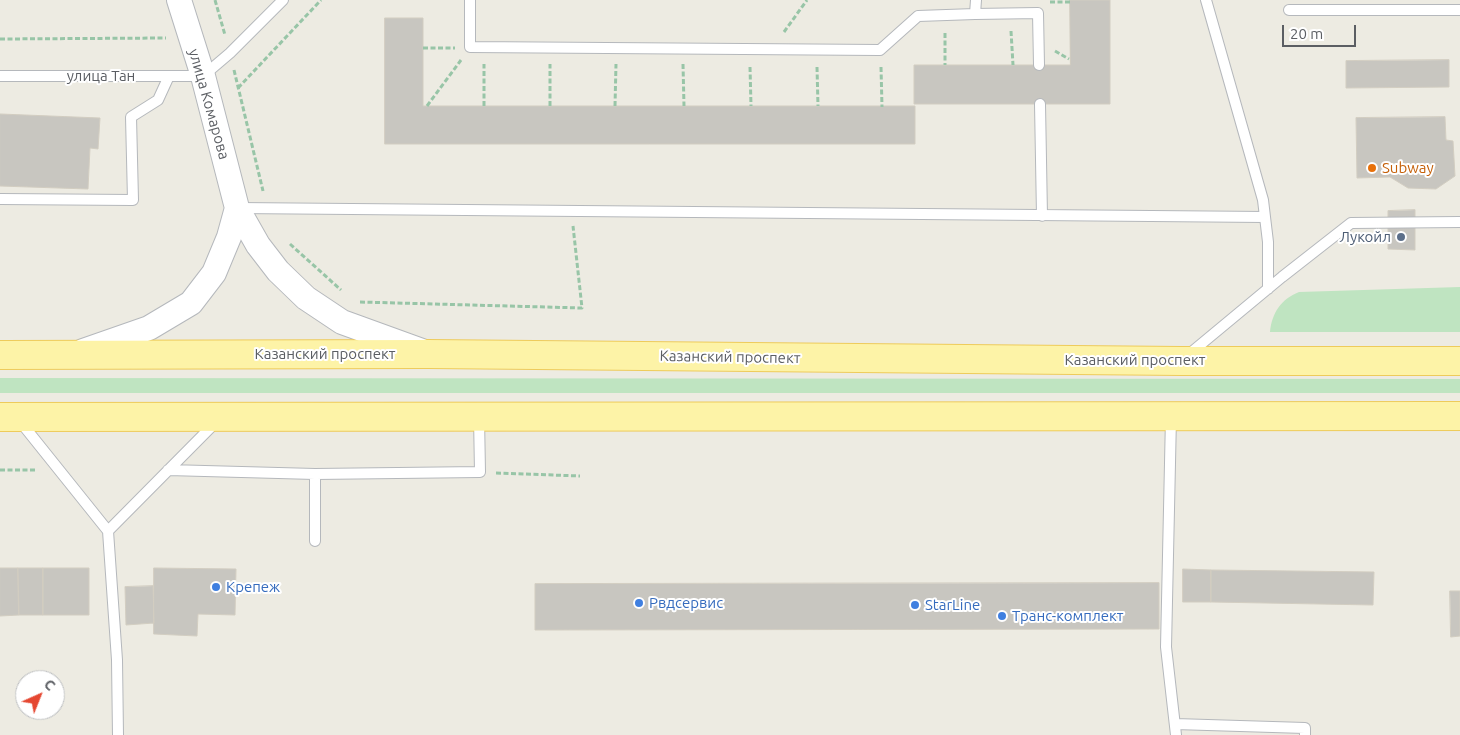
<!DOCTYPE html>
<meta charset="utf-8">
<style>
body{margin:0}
#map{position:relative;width:1460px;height:735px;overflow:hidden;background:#edebe2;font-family:Ubuntu,sans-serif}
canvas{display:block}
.north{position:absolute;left:15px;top:670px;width:50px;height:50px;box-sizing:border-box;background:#fff;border:1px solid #bdbfc1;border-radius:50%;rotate:44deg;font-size:14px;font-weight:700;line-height:20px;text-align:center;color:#5b5e63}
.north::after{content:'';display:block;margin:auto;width:18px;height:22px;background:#e54731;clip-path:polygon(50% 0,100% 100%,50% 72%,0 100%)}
.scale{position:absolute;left:1282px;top:25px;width:74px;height:22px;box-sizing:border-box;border:2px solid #5b5e63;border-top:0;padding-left:6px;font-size:15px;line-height:18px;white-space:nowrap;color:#5b5e63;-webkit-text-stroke:4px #fff;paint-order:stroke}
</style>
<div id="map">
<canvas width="1460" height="735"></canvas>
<div class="north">С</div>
<div class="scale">20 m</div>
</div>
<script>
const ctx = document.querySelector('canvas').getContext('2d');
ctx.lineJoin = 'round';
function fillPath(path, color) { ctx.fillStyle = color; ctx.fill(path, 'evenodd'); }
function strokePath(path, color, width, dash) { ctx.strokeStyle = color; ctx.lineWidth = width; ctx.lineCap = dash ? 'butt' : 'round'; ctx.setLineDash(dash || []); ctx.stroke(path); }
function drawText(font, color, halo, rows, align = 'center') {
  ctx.font = font + ' Ubuntu,sans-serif'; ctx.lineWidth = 4; ctx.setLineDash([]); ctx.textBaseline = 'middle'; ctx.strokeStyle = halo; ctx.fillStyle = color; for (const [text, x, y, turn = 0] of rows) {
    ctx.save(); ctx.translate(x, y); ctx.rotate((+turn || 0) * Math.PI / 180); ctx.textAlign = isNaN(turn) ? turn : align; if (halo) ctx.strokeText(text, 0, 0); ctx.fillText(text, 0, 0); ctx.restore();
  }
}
fillPath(new Path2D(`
 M1460,287V332H1270C1272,313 1281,299 1299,292Z
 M0,378L1460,379V393H0Z`), '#bfe4c1');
const building = new Path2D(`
 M1070,0H1110V104H914V65H1070Z
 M385,18H423V106H915V144H385Z
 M1449,60V87L1346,88V61Z
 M0,114L100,118L98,149L90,148L88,189L0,186Z
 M1445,117L1446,140L1453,141L1455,176L1436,189L1408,188L1390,177L1357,178L1356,118Z
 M1415,210V250L1388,249V211Z
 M0,568H18L19,615L0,616Z
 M18,568H43V615H19Z
 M43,568H89V615H43Z
 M154,568L236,569L235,615L198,614L197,636L154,634Z
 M1183,569L1211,570V602H1183Z
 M1211,570L1374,572L1373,605L1211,602Z
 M1159,583V629L535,630V584Z
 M153,586L154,623L126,625L125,587Z
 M1450,591H1460V636L1451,637Z`);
fillPath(building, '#c8c6c0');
strokePath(building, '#d2cdc1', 1);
const service = new Path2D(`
 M470,0V47L880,50L918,16L975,14L976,0
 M1289,10H1460
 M975,14L1038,13L1039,65
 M0,76H203L230,53L283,0
 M1040,104L1042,216
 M0,199L133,200L131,117L158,100L169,76
 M237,208L1265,217L1263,200L1206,0
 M1265,217L1268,242V289
 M1188,355L1282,277L1351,223L1460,222
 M1171,417L1166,647L1176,735
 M19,420L108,531L117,660L118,735
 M168,470L315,474L480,472L479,417
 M108,531L217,421
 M315,541V474
 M1175,724L1305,728V735`);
const tertiary = new Path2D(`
 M179,0L203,76L237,208L258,245L278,271L306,298L342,322L422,351
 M83,351L149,328L191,303L214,273L229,237L237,208`);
const primary = new Path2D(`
 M0,355L428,354L1181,361H1460
 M0,417L1460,416`);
strokePath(service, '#b5b8bc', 12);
strokePath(tertiary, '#b5b8bc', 26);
strokePath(primary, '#eecb5b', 30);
strokePath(new Path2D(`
 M215,0L225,35
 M1050,2H1070
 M1011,31L1013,65
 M784,32L807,0
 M945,33V65
 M0,39L166,38
 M423,48H455
 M1055,51L1069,59
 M683,64L684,106
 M750,67L751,106
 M817,67L818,106
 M881,67L882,107
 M234,70L263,191
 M238,88L321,0
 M427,106L461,60
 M484,106V64
 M550,106V64
 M615,106L616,64
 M290,244L341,290
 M360,302L582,308L573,226
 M0,470H37
 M496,473L580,476`), '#98c5a7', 3, [5, 2.5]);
strokePath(service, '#fff', 10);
strokePath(tertiary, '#fff', 24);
strokePath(primary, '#fdf3a7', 28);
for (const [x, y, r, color] of [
 [1372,168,5,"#e8710a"],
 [1401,237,5,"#5c6f8a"],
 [216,587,5,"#3f7fe0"],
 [639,603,5,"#3f7fe0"],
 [915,605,5,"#3f7fe0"],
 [1002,616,5,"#3f7fe0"]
]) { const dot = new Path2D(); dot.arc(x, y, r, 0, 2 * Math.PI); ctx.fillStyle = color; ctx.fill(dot); strokePath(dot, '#fff', 2); }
drawText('15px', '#5b5e63', '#fff', [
 ["улица Тан",101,76],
 ["улица Комарова",209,104,74],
 ["Казанский проспект",325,354],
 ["Казанский проспект",730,357,1],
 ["Казанский проспект",1135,360]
]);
drawText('15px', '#c56008', '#fff', [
 ["Subway",1382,168]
], 'left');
drawText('15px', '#4e5e75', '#fff', [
 ["Лукойл",1391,237]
], 'right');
drawText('15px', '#366cbe', '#fff', [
 ["Крепеж",226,587],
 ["Рвдсервис",649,603],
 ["StarLine",925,605],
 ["Транс-комплект",1012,616]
], 'left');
</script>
